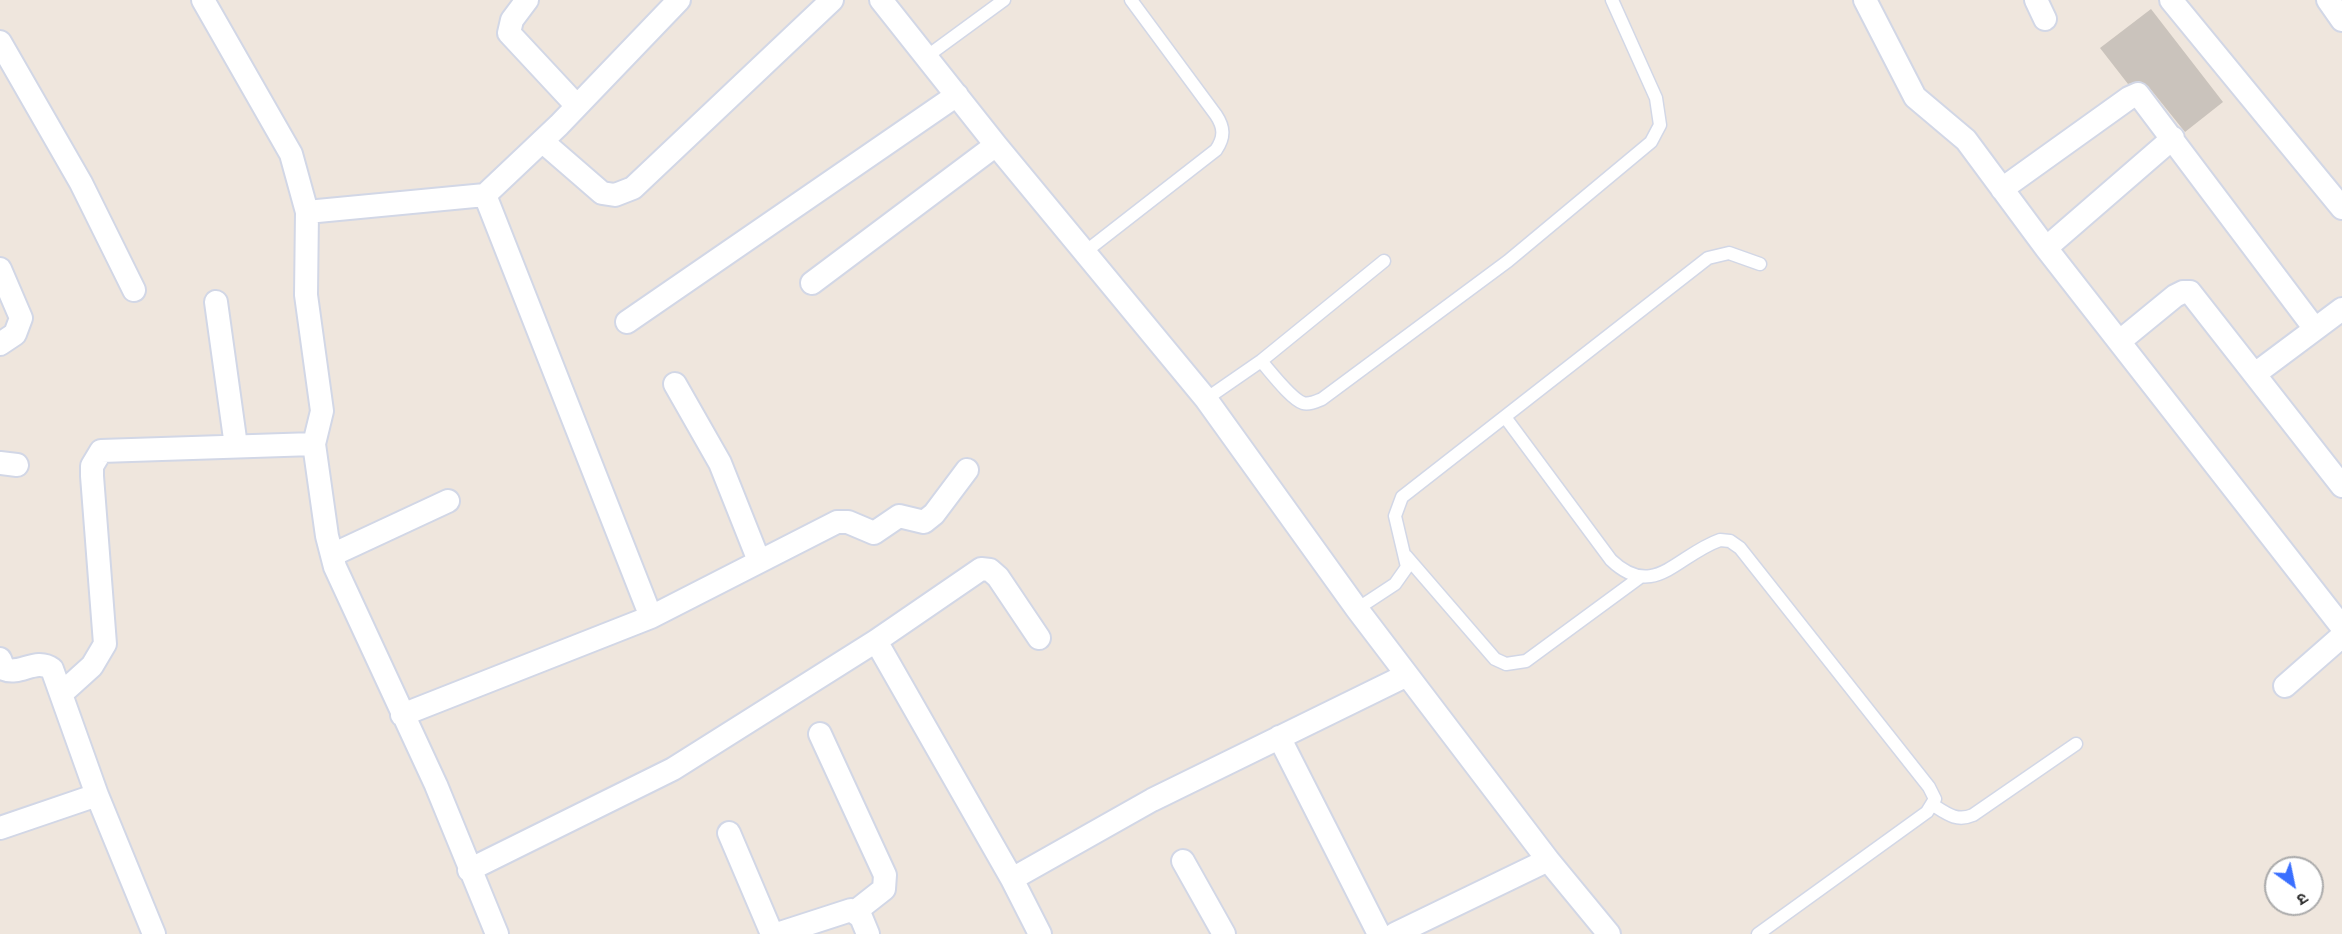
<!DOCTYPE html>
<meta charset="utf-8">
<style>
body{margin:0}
#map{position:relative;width:2342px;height:934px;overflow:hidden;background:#efe6dd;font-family:"PT Sans","Noto Sans Devanagari",sans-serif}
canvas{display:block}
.north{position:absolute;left:2264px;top:856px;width:60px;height:60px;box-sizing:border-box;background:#fff;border:2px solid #ababab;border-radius:50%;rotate:147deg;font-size:16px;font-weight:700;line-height:24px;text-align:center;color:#2c2c2c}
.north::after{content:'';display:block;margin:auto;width:21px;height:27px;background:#3a6fff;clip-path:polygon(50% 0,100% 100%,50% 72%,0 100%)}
</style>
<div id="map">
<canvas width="2342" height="934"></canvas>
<div class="north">उ</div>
</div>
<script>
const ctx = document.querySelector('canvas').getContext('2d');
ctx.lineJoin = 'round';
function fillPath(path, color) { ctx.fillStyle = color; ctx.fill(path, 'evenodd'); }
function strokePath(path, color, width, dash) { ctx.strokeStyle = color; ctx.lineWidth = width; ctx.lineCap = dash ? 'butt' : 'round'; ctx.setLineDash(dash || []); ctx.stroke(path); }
fillPath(new Path2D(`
 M2151,9L2223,102L2185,132L2148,86L2139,81L2128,84L2100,48Z`), '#cac3bc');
const lane = new Path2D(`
 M926,57L1004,0
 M1085,252L1216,150C1225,137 1224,127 1216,115L1131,0
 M1261,361C1270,371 1291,399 1303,403C1310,405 1317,401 1322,399L1508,261L1651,142L1660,125L1656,98L1612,0
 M1206,399L1261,361L1384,261
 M1505,417L1611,560C1654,601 1677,555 1720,540L1730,541L1740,548L1929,787L1935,799L1927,812L1758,934
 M1406,556L1495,659L1506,664L1526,661L1639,578
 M1357,609L1395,584L1407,567L1395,516L1402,497L1708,258L1729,253L1760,264
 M1933,805C1947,814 1957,822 1973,815L2076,744`);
const street = new Path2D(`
 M203,0L291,154L307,212L306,295L322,411L314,444L327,536L335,567L436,785L497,934
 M527,0L512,20L509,33L577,106
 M881,0L996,145L1206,399L1357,609L1548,860L1609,934
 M1865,0L1915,97L1966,140L2046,248L2342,627
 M2036,0L2045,19
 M2171,0L2342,208
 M2328,0L2342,20
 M0,42L81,183L134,290
 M542,141L602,193L615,195L633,188L832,0
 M2002,189L2129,98L2138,94L2315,329
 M485,195L651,617
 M307,212L485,195L559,125L679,0
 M2046,248L2173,138
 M0,269L21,318L15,334L0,344
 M812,283L996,145
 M216,302L236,446
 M627,322L957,95
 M2120,341L2175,296L2183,292H2190L2342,486
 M2255,374L2342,309
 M675,384L720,463L759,561
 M0,463L17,465
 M332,555L448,501
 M876,641L1012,879L1040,934
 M0,659L4,669C20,676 36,657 52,669L97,795L154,934
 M2285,686L2342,636
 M61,694L92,666L105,644L92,476V466L101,451L314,444
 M402,715L651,617L837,522H848L874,533L899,516L924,522L934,514L967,470
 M820,734L885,875L884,889L856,911
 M1279,737L1379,934
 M0,828L97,795
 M729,833L772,934
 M1183,861L1224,934
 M469,870L673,769L876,641L981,569L990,570L998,577L1039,638
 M1012,879L1152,800L1407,675
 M777,934L851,910L861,917L868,934
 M1395,934L1548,860`);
strokePath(lane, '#d2d7e6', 15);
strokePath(street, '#d2d7e6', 26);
strokePath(lane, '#fff', 12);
strokePath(street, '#fff', 22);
</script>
